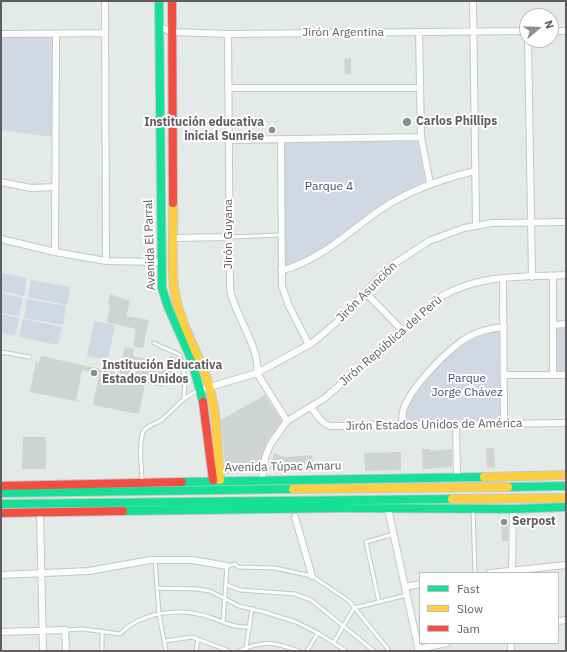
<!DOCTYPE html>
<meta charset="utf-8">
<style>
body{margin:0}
#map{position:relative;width:567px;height:652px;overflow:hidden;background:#e4eae7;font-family:"IBM Plex Sans",sans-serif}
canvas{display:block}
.frame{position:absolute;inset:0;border:2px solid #625b60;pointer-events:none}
.legend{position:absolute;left:419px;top:572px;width:140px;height:72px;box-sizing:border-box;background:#fff;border:1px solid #c0bdbf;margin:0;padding:5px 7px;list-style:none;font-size:12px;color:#625b60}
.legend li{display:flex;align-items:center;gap:8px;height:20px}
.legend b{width:20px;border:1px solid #c0bdbf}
.north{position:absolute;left:519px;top:8px;width:40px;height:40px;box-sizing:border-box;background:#fff;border:1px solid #c0bdbf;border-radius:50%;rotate:71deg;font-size:11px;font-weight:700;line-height:16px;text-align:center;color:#625b60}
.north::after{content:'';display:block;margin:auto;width:14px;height:18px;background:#908d8f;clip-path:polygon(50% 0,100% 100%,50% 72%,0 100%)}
</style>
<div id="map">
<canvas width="567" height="652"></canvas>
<div class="frame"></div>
<ul class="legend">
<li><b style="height:5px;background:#16e098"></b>Fast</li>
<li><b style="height:5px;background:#ffcf43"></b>Slow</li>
<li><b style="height:5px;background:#f24e42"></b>Jam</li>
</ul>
<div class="north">N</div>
</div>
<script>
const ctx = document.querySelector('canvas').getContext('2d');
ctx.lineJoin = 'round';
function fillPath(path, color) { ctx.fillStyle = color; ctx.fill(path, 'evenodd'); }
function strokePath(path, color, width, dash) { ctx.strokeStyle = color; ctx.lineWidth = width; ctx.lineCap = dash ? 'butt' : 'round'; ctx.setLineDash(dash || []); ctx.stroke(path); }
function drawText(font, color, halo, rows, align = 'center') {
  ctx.font = font + ' "IBM Plex Sans",sans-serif'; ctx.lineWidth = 4; ctx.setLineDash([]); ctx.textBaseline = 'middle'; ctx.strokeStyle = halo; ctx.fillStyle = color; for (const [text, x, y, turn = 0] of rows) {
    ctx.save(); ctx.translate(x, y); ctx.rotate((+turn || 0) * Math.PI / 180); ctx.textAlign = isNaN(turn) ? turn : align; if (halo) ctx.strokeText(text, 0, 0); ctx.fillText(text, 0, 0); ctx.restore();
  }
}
fillPath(new Path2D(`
 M1,37H52V137L1,130Z
 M418,141L425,181C409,189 392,197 377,208C347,230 320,255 284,267V142Z
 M1,273L27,278L24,296L1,291Z
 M31,280L70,287L67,305L28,297Z
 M1,293L23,298L19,316L1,313Z
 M27,299L66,306L63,325L24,318Z
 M1,314L19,318L15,336L1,333Z
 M23,319L62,327L58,345L19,337Z
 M94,321L115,325L108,360L87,356Z
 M555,327H566V372H556Z
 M500,330V419L406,421C406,417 406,413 407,409C413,389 448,355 465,344C476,337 487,333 500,330Z`), '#d1d8e4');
fillPath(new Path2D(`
 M351,58V74L345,75L344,59Z
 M110,294L130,301L126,316L149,320L143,348L133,346L136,329L107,322L110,305H108Z
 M125,347L134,349L133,356L168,363L170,356L177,358L179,363L176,376L165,374L162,387L145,383L139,414L93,405L99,374L82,370L76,401L30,392L36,362L39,363L41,356L119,373Z
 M265,395L282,421L266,443L257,472L226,474L221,420Z
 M23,437H46V469H22Z
 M486,448H494L495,467L487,468Z
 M422,449H430V451L452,449V467L423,469Z
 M401,452V470L365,471L364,453Z
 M274,453L285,457L312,455L314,470L273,473L270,468Z
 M501,519H505L508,522V541H502Z`), '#cfd3d1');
const lane = new Path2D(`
 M229,237L281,235
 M154,343L180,355L185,379L184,397
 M1,352L30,357
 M142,483C142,467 138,447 143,432C146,425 155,425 161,420C176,409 181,397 200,390
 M473,509L475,573
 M155,560L159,614L166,651
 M227,585L240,590L295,594L311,600L374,651
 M157,588L197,589L210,591L239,606L264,612L296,622L318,633L346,651
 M379,602L366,542L394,534
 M354,608L407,595
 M223,622L227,566L235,564L238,567L275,568L312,576L349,601L388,649
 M65,630L83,629L120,634C141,612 180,607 209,617C225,622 232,628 250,627
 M102,631V651
 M165,641L192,637L229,651
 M334,642L354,608
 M196,651L198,639
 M239,651C262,640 275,642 299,651
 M247,651L246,648L252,609
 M307,651L318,633`);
const street = new Path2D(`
 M105,1L106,261
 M473,1L476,225
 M160,27L172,32L228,34L527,31
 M551,31H566
 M419,33L421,137L430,183
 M1,34L105,33
 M228,34L230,289C234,314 261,349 257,373L287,421
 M528,40L532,277
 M228,88H419
 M281,139L282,286L289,306L309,345
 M229,140L421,137
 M1,182L31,188L55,187
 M173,238L228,237
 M1,239L55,252L106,261L161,262
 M55,252L56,34
 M281,271C324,258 345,234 380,210C409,190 441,179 475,171
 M553,276V375
 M503,278L504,423
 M365,292L402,330
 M553,325L566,324
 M504,375H566
 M206,388L257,373L312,343L338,321L388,268L429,241L464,228L492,223L566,222
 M311,407C317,415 321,423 330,426L566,423
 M456,425L457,477
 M402,426C402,420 402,413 404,408C412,386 448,349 468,337C479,331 491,328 504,327
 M262,480L265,458L270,445L287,421L325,398L442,296C482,274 522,277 566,275
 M388,509L419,651
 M40,512L43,651
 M295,517L312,576
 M490,573L566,565
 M512,573L513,509
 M1,575L89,571L150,560H192L227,566
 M405,587L420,584
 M558,621L566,620
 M1,632L65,630L66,651
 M511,643V651
 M418,649L447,643`);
const fast = new Path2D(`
 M159,1L162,288L168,307L192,361L203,402
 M182,482L484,477
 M508,487L566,486
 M1,493L293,489
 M1,504L452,499
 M123,511L341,508L513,509L566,507`);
const slow = new Path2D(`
 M173,203C174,229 171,263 174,288C179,323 199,353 209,386C218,416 217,449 220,480
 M484,477L566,475
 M293,489L508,487
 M452,499L566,498`);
const jam = new Path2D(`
 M172,1L173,203
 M203,402L213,480
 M1,486L182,482
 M1,513L123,511`);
strokePath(lane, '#c6c7c6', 5);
strokePath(street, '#c6c7c6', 8);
strokePath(fast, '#c6c7c6', 10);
strokePath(slow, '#c6c7c6', 10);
strokePath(jam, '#c6c7c6', 10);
strokePath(lane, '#fbfcfb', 3);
strokePath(street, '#fbfcfb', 6);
strokePath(fast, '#16e098', 8);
strokePath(slow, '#ffcf43', 8);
strokePath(jam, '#f24e42', 8);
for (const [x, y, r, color] of [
 [407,122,5,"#908d8f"],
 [272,130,4,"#908d8f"],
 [94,373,4,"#908d8f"],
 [504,522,4,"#908d8f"]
]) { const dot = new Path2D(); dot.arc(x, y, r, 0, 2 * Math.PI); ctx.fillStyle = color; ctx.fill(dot); strokePath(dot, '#fff', 1.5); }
drawText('12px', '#625b60', '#fff', [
 ["Jirón Argentina",343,33],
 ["Jirón Guyana",229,234,-90],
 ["Avenida El Parral",150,245,-92],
 ["Jirón Asunción",367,292,-45],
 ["Jirón República del Perú",391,341,-41],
 ["Jirón Estados Unidos de América",434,425,-1],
 ["Avenida Túpac Amaru",283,467,-1]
]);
drawText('bold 12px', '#625b60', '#fff', [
 ["Carlos Phillips",416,122],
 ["Institución educativa",264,123,"right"],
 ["inicial Sunrise",264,137,"right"],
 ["Institución Educativa",102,366],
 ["Estados Unidos",102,380],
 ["Serpost",512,522]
], 'left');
drawText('12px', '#3d4c7e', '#fff', [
 ["Parque 4",329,187],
 ["Parque",467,379],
 ["Jorge Chávez",467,393]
]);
</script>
